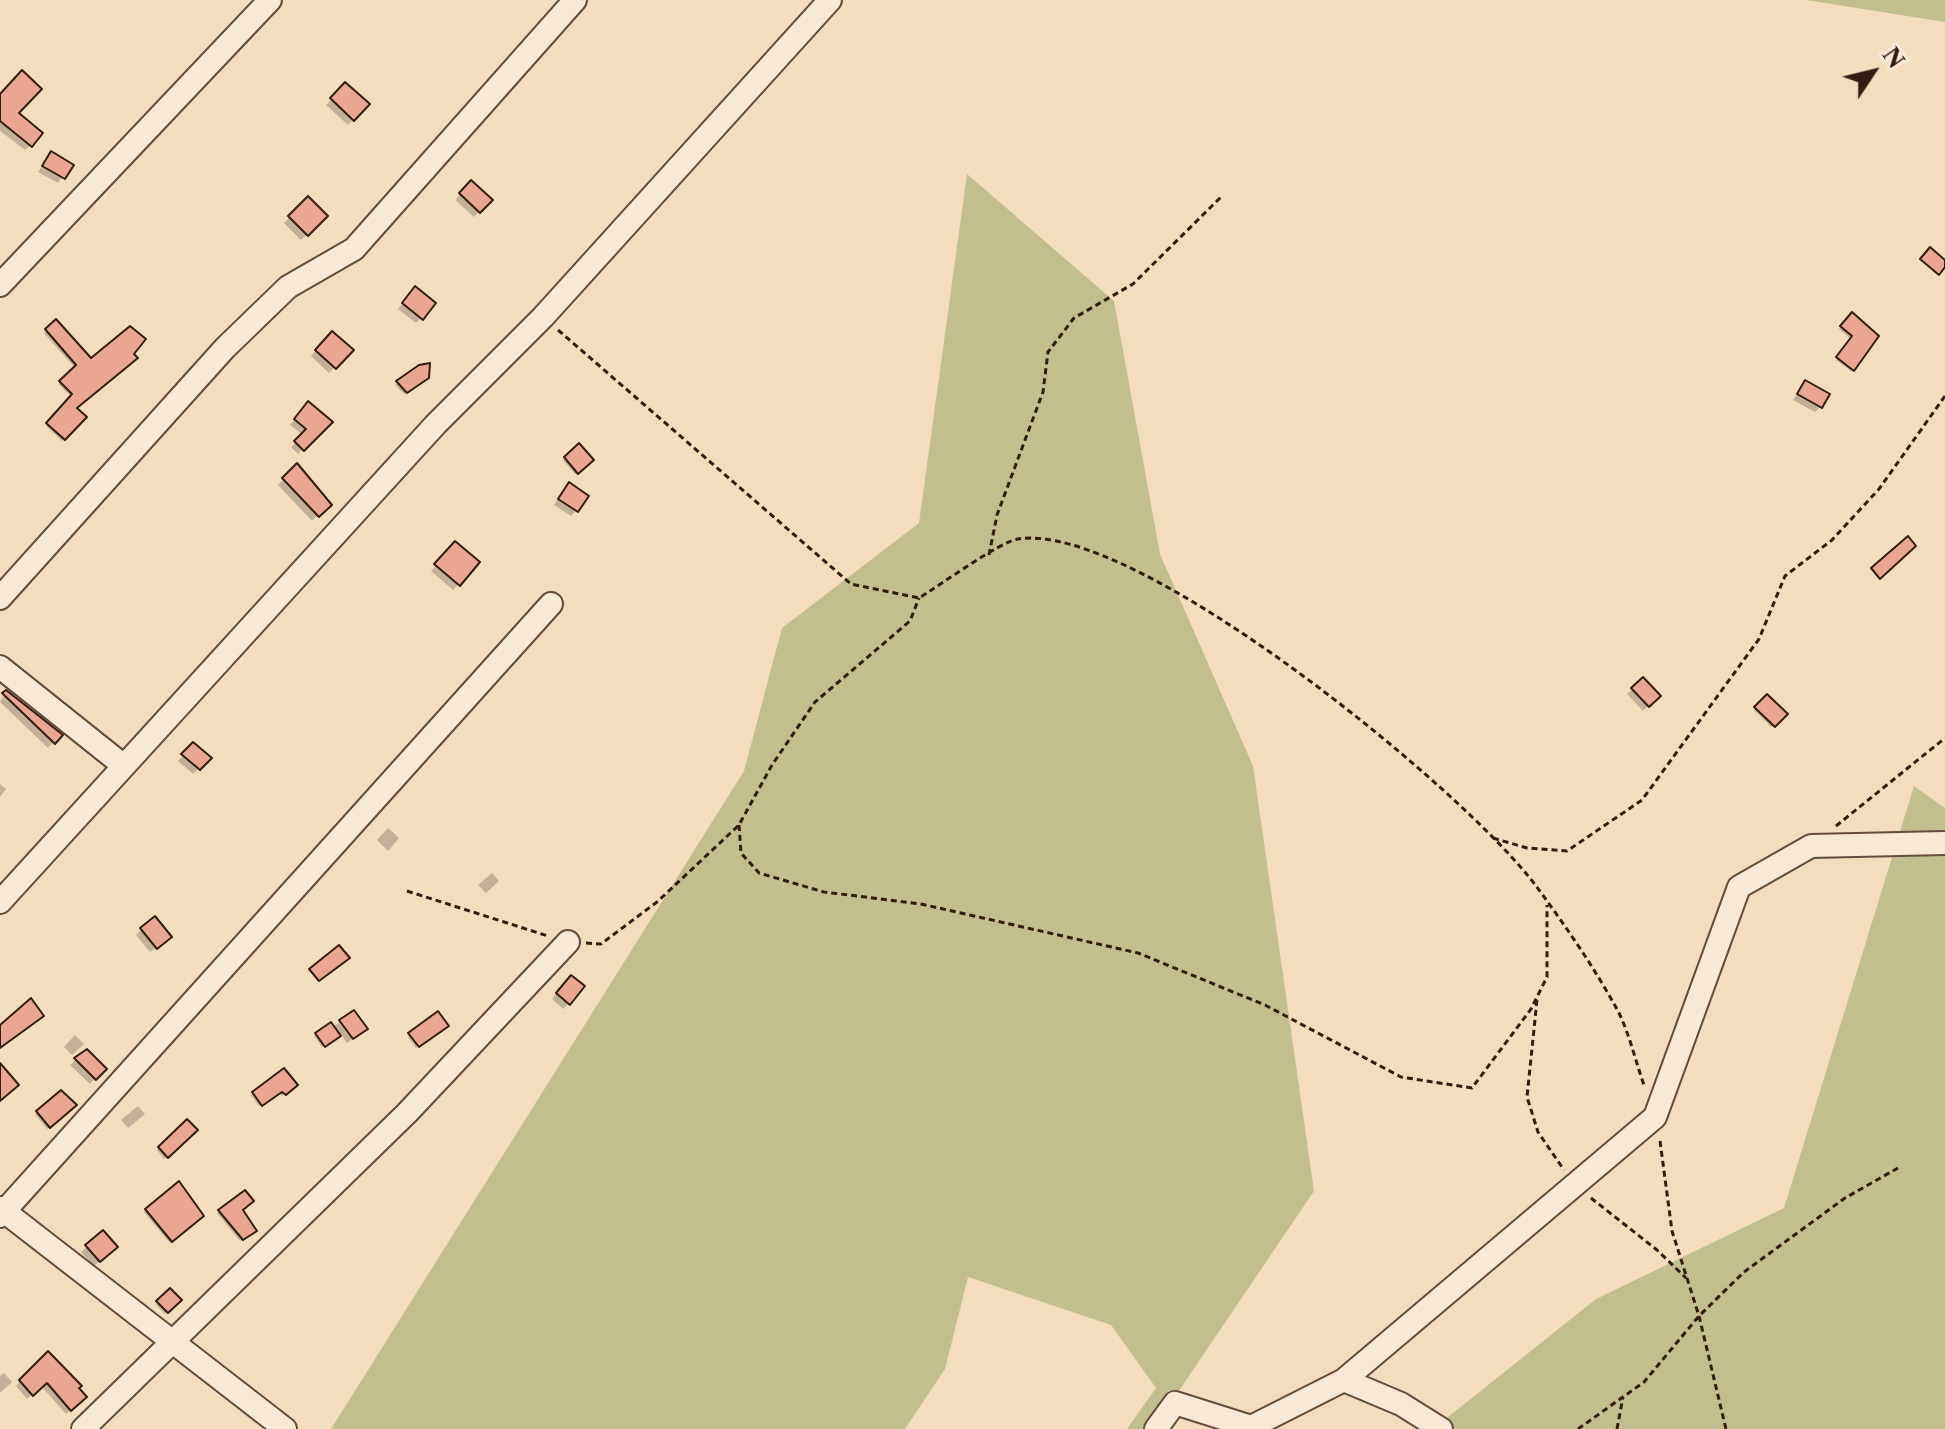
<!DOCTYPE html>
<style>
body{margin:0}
#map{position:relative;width:1945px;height:1429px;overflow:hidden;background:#f4ddbd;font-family:"Libre Caslon Text",serif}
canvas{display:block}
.north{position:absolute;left:1833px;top:32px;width:80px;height:80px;-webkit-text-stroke:6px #f8e9d4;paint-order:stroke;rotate:55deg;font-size:22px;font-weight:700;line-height:32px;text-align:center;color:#331c10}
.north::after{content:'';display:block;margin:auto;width:28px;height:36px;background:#331c10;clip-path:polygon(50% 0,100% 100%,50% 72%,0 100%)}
</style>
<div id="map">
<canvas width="1945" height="1429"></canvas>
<div class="north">N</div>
</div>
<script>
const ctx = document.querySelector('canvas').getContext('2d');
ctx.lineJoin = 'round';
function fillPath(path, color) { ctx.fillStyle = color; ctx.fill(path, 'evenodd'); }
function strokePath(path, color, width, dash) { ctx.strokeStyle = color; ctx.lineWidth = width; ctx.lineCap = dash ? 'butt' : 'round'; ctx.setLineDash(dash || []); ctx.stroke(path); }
fillPath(new Path2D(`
 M1806,0H1945V22Z
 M967,174L1114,301L1160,554L1253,766L1314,1191L1153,1429H1127L1156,1388L1111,1325L968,1277L945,1369L905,1429H331L744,771L782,628L919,523Z
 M1914,786L1945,808V1429H1433L1596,1299L1784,1208Z`), '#c1bf8d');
fillPath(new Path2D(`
 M345,85L367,104L348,125L326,105Z
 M0,97L16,114L30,146L25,150L0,131Z
 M51,154L71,165L58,183L38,172Z
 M471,182L490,200L474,217L455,200Z
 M308,199L325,216L301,240L284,223Z
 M410,294L421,318L416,323L398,309Z
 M1852,315L1853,369L1851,371L1836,360L1851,339L1839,329Z
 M56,322L91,361L74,408L84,417L62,441L46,426L72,397L58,384L75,368L44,333Z
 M332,333L351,350L329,373L311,356Z
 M420,367L424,380L404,394L395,385Z
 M1805,382L1820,407L1815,412L1793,400Z
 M303,409L330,422L298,454L291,447L303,435L290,425Z
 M579,446L591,460L575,474L563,460Z
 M297,466L329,504L312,521L278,485Z
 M564,490L587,497L571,516L554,505Z
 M450,549L477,563L453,590L431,571Z
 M1643,679L1658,696L1643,711L1627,694Z
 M6,692L60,735L48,748L0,702Z
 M1767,696L1785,714L1771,727L1754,710Z
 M193,745L209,758L193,774L178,761Z
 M0,784L6,789L0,797Z
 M388,828L399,838L388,851L377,840Z
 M492,873L499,881L486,893L478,885Z
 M142,929L164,942L150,952L136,935Z
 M566,982L568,1004L563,1009L552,999Z
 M341,1022L360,1034L347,1043L340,1033L322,1047L314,1036Z
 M444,1027L416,1048L408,1037L410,1035Z
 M75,1035L84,1044L72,1055L64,1047Z
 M86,1051L104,1069L90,1084L70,1065Z
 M283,1070L296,1085L282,1096L279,1092L259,1106L251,1095Z
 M61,1092L74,1105L47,1129L35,1114Z
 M138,1106L145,1114L128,1128L121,1120Z
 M187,1122L195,1130L164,1159L157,1150Z
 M179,1184L201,1216L169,1242L144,1212Z
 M244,1193L240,1210L253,1233L240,1241L217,1213Z
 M87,1247L110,1252L94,1266L81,1252Z
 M170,1290L179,1300L165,1314L156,1305Z
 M48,1354L84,1397L66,1414L41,1386L27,1399L16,1386Z
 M4,1373L12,1382L0,1393V1376Z`), '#0003');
const building = new Path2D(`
 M22,70L42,89L19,113L43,133L32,147L0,121V94Z
 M345,82L370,104L354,121L330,98Z
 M51,151L74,165L65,179L42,166Z
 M471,180L493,200L480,213L459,193Z
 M308,196L328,216L308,236L288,216Z
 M1930,247L1945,260V267L1939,275L1920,259Z
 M415,286L436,303L423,320L402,303Z
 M1852,312L1879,336L1854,371L1836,357L1852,336L1840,326Z
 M56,319L91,358L130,326L146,339L134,354L138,358L77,408L87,417L65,440L46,423L72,394L59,381L76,365L45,329Z
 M332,331L354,350L336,369L315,350Z
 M430,363L429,378L407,393L396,381L419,365Z
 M1805,380L1830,394L1822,408L1797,394Z
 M308,401L333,422L304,451L294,441L306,429L294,419Z
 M579,443L594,460L578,474L564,457Z
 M297,463L332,505L319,517L282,478Z
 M569,482L589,496L578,512L558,499Z
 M1908,536L1916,546L1880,579L1871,568Z
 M455,541L480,562L460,586L434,564Z
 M1643,677L1661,696L1649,707L1631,688Z
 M6,690L63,735L55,744L2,693Z
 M1767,694L1788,714L1775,727L1754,707Z
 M193,742L212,758L200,770L181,754Z
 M155,916L172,937L157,949L140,928Z
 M339,945L350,958L319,981L309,969Z
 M571,975L585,986L570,1005L556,993Z
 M31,998L44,1016L0,1048V1025Z
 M354,1010L368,1029L353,1039L339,1020Z
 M438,1011L449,1026L419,1047L408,1033Z
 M331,1022L341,1036L325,1047L315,1033Z
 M87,1049L107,1069L96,1080L74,1058Z
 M0,1063L19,1085L0,1101Z
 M284,1068L298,1085L286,1095L282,1092L262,1106L252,1092Z
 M61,1090L77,1105L50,1128L36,1111Z
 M187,1119L198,1130L168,1158L158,1147Z
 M179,1181L204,1216L172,1242L145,1209Z
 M245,1190L254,1201L243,1210L257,1231L243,1240L218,1210Z
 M103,1230L118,1247L100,1262L85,1245Z
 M170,1288L182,1300L168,1313L156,1301Z
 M48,1351L82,1386L79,1388L87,1397L71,1411L47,1383L33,1396L19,1380Z`);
fillPath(building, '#e9a791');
strokePath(building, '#331c10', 2);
const street = new Path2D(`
 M0,285L270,0
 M0,598L225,348L288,287L354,249L575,0
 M0,667L124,766
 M0,902L436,424L543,317L830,0
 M0,1208L285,1429
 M0,1216L551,604
 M1344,1380L1401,1404L1441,1429
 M83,1429L407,1113L568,942
 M1156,1429L1175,1403L1251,1427L1344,1380L1655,1117L1739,887L1811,846L1945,843`);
strokePath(street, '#634c3b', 26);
strokePath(new Path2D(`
 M558,330L851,584L919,598C939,586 999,542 1018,539C1135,520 1466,791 1536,886C1565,925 1596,970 1619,1013C1630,1036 1636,1063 1645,1088
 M989,555L997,515L1043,392L1048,352L1074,318L1133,284L1221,197
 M739,825L741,853L759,873L824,892L921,904L1138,953L1265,1005L1401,1077L1472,1088L1531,1009L1547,977V905
 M1836,826L1945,738
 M1493,838L1527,848L1567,851L1642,800L1759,639L1785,576L1832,540L1879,489L1945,396
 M407,891L548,936
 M586,943L601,944L657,902L739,825L772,765L815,702L910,621L919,598
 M1537,1000L1527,1097L1538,1132L1564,1170
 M1660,1141L1672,1231L1699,1316L1726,1429
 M1591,1198L1657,1250L1686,1278
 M1578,1429L1644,1382L1699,1316L1744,1272L1845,1198L1898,1168
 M1617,1429L1623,1397`), '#331c10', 3, [6, 4]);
strokePath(street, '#f8e9d4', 22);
</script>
